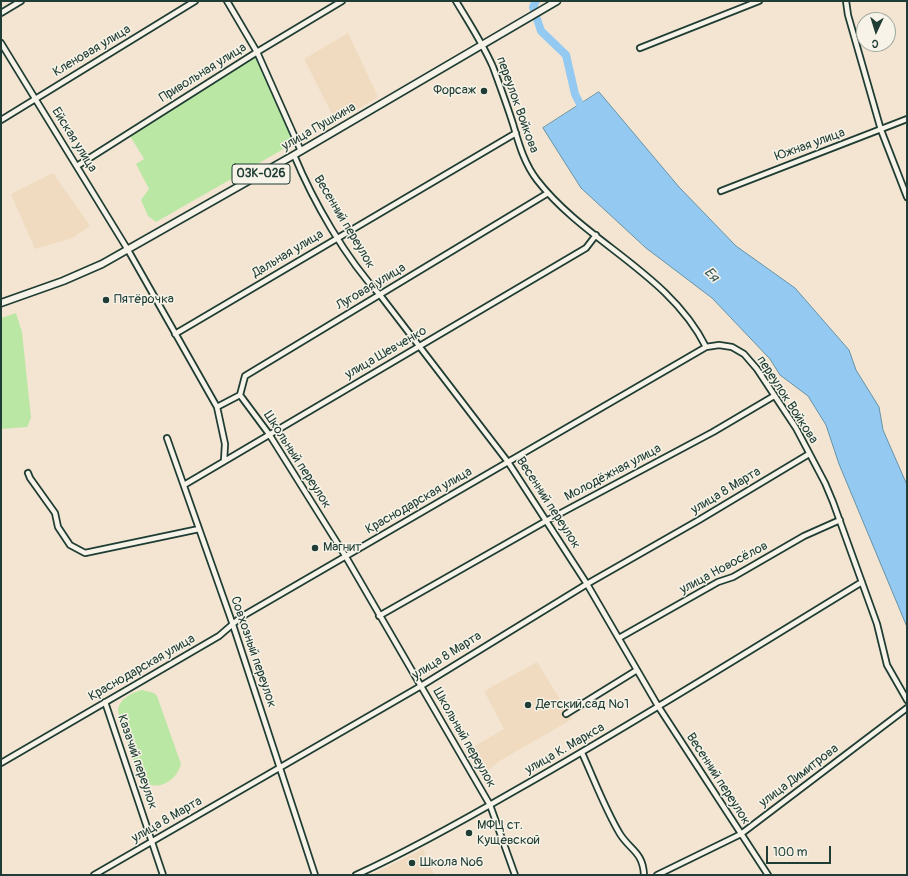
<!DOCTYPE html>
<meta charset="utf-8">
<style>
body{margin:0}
#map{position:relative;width:908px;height:876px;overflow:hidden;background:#f3e5d1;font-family:Pangolin,sans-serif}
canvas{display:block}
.frame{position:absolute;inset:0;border:2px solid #1f3d34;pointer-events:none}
.north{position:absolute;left:856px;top:12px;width:40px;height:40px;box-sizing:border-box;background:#f7f3e8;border:1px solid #a1aaa0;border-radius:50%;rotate:184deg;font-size:11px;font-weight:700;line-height:16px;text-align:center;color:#1f3d34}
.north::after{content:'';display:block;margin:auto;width:14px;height:18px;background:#1f3d34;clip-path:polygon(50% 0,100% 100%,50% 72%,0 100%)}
.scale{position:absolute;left:766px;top:846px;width:65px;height:18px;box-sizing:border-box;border:2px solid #1f3d34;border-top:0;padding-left:5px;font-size:12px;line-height:14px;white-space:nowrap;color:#1f3d34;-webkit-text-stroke:3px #f7f3e8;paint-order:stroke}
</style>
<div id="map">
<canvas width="908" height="876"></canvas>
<div class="frame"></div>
<div class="north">С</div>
<div class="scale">100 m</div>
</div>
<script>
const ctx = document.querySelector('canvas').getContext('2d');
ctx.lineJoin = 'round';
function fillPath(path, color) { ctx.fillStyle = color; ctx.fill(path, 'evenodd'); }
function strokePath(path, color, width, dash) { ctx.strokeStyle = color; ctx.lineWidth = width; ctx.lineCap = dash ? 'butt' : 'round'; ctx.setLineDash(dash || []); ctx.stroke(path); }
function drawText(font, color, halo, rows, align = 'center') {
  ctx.font = font + ' Pangolin,sans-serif'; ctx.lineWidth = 3; ctx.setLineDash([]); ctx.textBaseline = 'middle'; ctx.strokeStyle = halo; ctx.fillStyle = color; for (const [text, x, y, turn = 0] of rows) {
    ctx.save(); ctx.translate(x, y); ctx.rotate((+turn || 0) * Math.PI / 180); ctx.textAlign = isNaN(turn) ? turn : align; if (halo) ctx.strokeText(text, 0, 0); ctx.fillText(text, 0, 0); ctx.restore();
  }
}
fillPath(new Path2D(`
 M348,33L378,97L336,122L304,59Z
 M53,173L90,226L72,238L35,249L11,194Z
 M537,662L572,719L498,762L482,775L468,750L504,729L484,691Z
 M423,848L434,875H371L419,851Z`), '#f0dbc0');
fillPath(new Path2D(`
 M255,57H257L294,143L156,222L148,216L141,200L149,189L136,164L144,159L130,136Z
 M16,313L22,332L31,418L27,427L1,429V318Z
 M142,690L154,693L157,696L181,764C176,783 155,793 139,779L118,711C119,699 131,693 142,690Z`), '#bbe7a5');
const water = new Path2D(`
 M599,92L679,187L736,246L795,288L849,350L856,370L879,407L883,430L907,485V627L839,464L826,425L808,396L780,375L770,359L712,298L646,248L581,188L543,128Z`);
fillPath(water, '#94caf2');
strokePath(water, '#6592a6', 1);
strokePath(new Path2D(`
 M536,1L533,7L541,31L566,55L575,94L585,114`), '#94caf2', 8);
const minor = new Path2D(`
 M227,1L257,52L301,151
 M456,1C469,23 483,44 493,67C500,86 507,105 513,124C519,144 524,163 537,180C586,243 669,273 706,347L719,345L732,347L744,354L757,369L796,428L825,483L833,502L877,624L887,665L907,700
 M846,1L848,15L881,130L907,197
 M1,13L21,1
 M1,43L128,250L217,407L225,444L224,461
 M640,48L759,1
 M1,120L195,1
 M294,155C313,201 346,259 380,295L508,462L587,584L658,706L768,875
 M77,166L257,52L342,1
 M721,191L907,119
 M175,334L516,133
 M240,395L269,434L346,557L490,805L515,875
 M217,407L240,395L245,376L548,193
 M167,438L233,625L315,875
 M28,473L30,478L55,513L58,527L70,545L85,553L199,529
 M184,485L586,248L596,235
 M379,616L546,521L713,432L774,396
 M619,638L718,582L733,577L804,536L840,520
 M105,702L163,875
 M566,714L637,670
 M582,753C594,779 605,809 620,834C630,850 643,852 644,875
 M1,763L219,636L241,617L706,347
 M94,875L421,686L587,584L699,520L809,454
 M356,875C411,850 464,820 516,790C633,724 747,652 862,582
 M657,875L741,834L907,708`);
const major = new Path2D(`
 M1,303L63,281L102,264L294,155L557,1`);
strokePath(minor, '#1f3d34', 8);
strokePath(major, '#1f3d34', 9);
strokePath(minor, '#f7f3e8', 4.5);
strokePath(major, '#f7f3e8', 6);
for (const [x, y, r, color] of [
 [484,91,4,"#1f3d34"],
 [106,300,4,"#1f3d34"],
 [315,548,4,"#1f3d34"],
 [528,705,4,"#1f3d34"],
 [469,833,4,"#1f3d34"],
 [412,863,4,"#1f3d34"]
]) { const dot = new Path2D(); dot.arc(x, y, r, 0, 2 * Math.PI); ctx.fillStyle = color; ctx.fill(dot); strokePath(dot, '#f7f3e8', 1.5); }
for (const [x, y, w] of [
 [261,174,58]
]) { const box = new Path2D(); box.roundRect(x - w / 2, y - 10, w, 20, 3); ctx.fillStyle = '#f7f3e8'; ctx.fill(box); strokePath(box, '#1f3d34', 1); }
drawText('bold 12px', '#1f3d34', null, [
 ["03К-026",261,174]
]);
drawText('13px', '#1f3d34', '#f7f3e8', [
 ["Кленовая улица",92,51,-31],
 ["Привольная улица",203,73,-32],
 ["переулок Войкова",517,105,70],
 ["улица Пушкина",319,127,-30],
 ["Ейская улица",74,140,58],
 ["Южная улица",810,145,-20],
 ["Весенний переулок",344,222,59],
 ["Дальная улица",288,254,-31],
 ["Луговая улица",371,287,-31],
 ["улица Шевченко",386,353,-30],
 ["переулок Войкова",787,400,57],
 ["Школьный переулок",297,460,57],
 ["Молодёжная улица",613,473,-28],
 ["улица 8 Марта",726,491,-31],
 ["Краснодарская улица",419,501,-30],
 ["Весенний переулок",548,503,57],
 ["улица Новосёлов",724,568,-28],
 ["Совхозный переулок",253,652,71],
 ["улица 8 Марта",447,656,-32],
 ["Краснодарская улица",142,668,-30],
 ["Школьный переулок",464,738,60],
 ["улица К. Маркса",565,749,-30],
 ["Казачий переулок",137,762,71],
 ["улица Димитрова",799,776,-37],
 ["Весенний переулок",718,779,57],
 ["улица 8 Марта",167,820,-30]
]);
drawText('13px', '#1f3d34', '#f7f3e8', [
 ["Форсаж",476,91,"right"],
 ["Пятёрочка",114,300],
 ["Магнит",323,548],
 ["Детский сад №1",536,705],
 ["МФЦ ст.",477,826],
 ["Кущевской",477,841],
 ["Школа №6",420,863]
], 'left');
drawText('italic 14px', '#36595a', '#f7f3e8', [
 ["Ея",711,275,45]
]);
</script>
